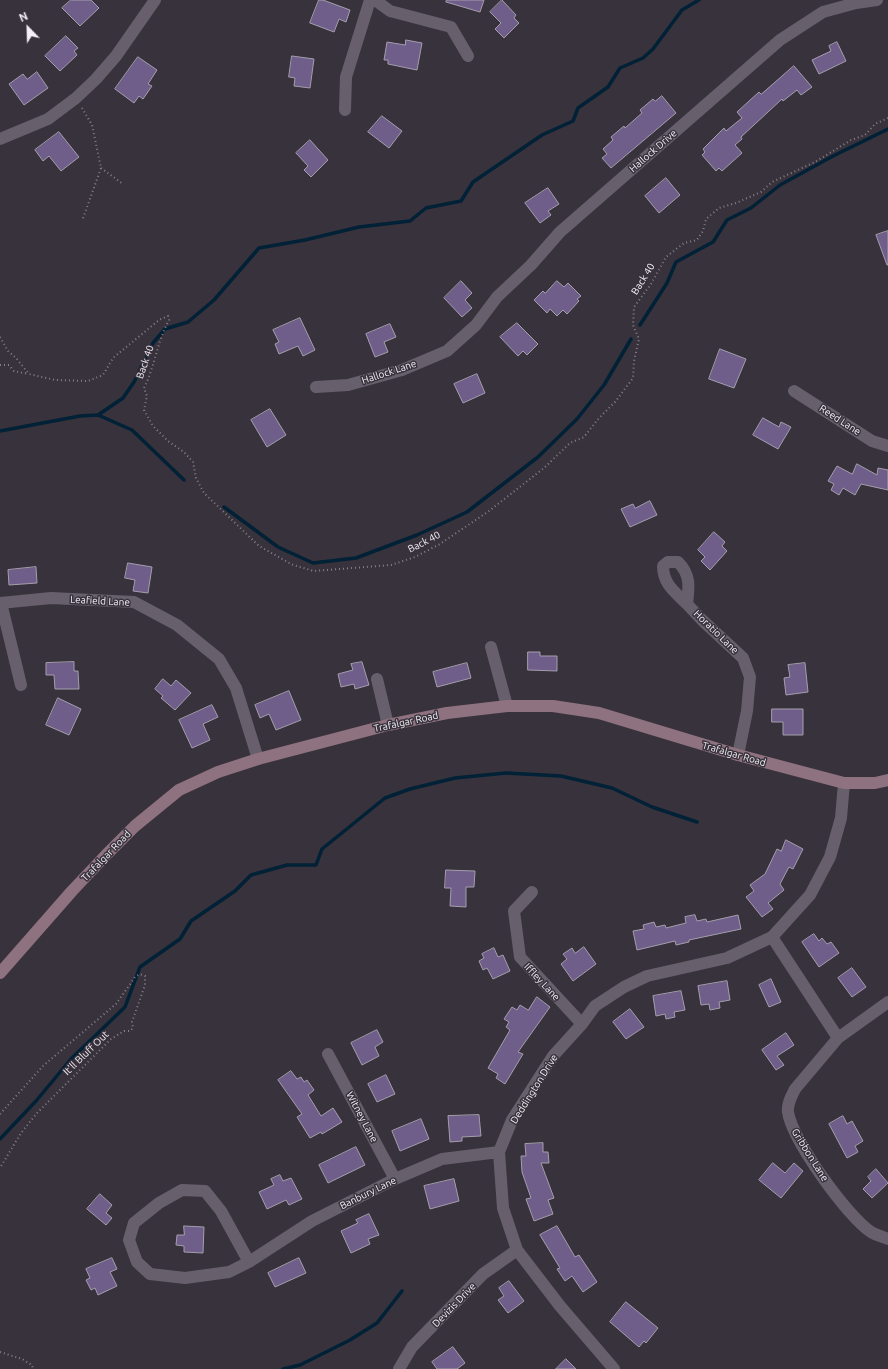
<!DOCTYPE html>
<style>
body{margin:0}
#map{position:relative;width:888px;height:1369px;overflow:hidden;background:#38323c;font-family:Ubuntu,sans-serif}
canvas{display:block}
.north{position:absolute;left:8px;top:8px;width:40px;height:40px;-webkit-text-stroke:3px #38323c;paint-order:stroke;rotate:337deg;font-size:11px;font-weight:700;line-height:16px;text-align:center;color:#f4f0f7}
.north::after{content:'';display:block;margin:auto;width:14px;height:18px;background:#f4f0f7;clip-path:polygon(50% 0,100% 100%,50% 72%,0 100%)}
</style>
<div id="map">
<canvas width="888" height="1369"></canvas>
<div class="north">N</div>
</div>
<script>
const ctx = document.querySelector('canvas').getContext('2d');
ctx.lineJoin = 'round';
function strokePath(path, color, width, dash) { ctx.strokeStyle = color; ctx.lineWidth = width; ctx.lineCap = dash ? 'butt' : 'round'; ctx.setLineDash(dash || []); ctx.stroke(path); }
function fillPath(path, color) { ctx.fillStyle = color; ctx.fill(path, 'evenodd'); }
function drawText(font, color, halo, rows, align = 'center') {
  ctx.font = font + ' Ubuntu,sans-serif'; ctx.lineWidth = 3; ctx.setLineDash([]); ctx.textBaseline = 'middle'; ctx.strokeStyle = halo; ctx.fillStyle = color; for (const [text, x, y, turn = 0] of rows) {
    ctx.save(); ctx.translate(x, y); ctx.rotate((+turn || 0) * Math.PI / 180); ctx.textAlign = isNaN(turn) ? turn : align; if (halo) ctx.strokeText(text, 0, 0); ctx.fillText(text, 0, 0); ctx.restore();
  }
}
strokePath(new Path2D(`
 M640,325L667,283L676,262L713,242L727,220L751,208L780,185L833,156L888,129
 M98,415L123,398L134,382L153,343L165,329L188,322L214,300L259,248L305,240L359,227L410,221L426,208L461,201L473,182L542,135L573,121L578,108L608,87L620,68L643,58L653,49L682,10L699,0
 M0,431L80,416L98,415L132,430L184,480
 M224,507L278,547L313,563L356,558L417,535L467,512L538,457L577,419L604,385L631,339
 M0,1139L36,1101L71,1059L125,1007L140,967L180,939L191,921L235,891L251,875L287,865H316L322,849L385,798L410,789L455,778L506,773L561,776L612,788L652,807L697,822
 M283,1369L300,1365L350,1340L377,1323L402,1291`), '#002136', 3.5);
const building = new Path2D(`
 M71,0H91L99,8L80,26L62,8Z
 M319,0H323L350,10L346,22L339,19L334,32L310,23Z
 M447,0H484L480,12L446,2Z
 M502,0L516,15L514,18L519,23L504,38L495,29L501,23L490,12Z
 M66,36L78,48L74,51L77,55L60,71L45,56Z
 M406,40L422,43L417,70L388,64V60H384L387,42L405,45Z
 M837,42L846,61L819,74L812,60L831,51L829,46Z
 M292,56L314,59L310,88L294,86L295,78L289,77Z
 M138,57L157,70L148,84L152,86L143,99L139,96L134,103L115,89Z
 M794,66L812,87L801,95L797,90L783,101L782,99L741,137L742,139L735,145L742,153L722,171L719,168L716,171L702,155L705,152L703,149L724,128L726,131L742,118L737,112L759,92L761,94Z
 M37,72L48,88L24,105L9,84L23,74L27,79Z
 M662,96L676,113L611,168L602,158L607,154L603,149L613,140L611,137L624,126L625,128L642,113L640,110L653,99L655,101Z
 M382,116L402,131L389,148L368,132Z
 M59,132L79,157L61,171L49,156L43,161L35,150Z
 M310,140L328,160L311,177L304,170L308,166L296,153Z
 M666,178L680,195L659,213L645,196Z
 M548,188L559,204L548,211L551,215L540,223L525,203Z
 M888,231V265H887L876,235Z
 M461,281L472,293L465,300L472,308L462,317L444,298Z
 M557,281L564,287L568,283L581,296L577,299L579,301L567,314L563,310L557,316L550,309L547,313L534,300L543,291L545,293Z
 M300,318L315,350L303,356L298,346L279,354L275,344L279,342L273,330Z
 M517,323L538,344L527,355L523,351L518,356L500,337Z
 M390,324L396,337L384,342L388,352L375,357L366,334Z
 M720,349L746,359L734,388L709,379Z
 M477,374L485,393L463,403L454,384Z
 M270,409L286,435L267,447L251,420Z
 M763,418L779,427L781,422L791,427L778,449L753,435Z
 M857,464L877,475L878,468L888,470V490L861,484L855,495L843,488L839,495L831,490L834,484L828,481L837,466L852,474Z
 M650,501L657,515L630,527L621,509L633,504L635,508Z
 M714,532L725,542L722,546L727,551L710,570L701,561L705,557L698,550Z
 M128,563L152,567L148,593L133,591L135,580L125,578Z
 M36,567L37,583L9,585L8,570Z
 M528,652H540V656H557V671L528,670Z
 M74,662V671H78L79,689H55L54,675H46V663Z
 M362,662L369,685L355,689L354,684L341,687L338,674L353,670L351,664Z
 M467,663L471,678L437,687L433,672Z
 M805,663L808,692L786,695L784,678L790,677L788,665Z
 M163,679L171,686L176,680L191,693L175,710L161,698L163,696L155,689Z
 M289,691L301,720L276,730L269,714L260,718L255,705Z
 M58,698L81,709L69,735L46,725Z
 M212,705L218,717L203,724L210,740L192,748L179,720Z
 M772,709H803V735H783V722H772Z
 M786,840L803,849L793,869L789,867L780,884L784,890L768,903L773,909L762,917L746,897L754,891L750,885L765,874L777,849L781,851Z
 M446,870L475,871L474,887H466V907L450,906L451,888H445Z
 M695,915L697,921L706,919L707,922L738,915L741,929L689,940V942L676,945L675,941L637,950L633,931L644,929L643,925L654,922L656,927L665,925L666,928L686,923L685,917Z
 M814,934L819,941L822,938L827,944L831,942L839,953L819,967L802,942Z
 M584,947L596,964L573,981L561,964L567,959L563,954L572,948L575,953Z
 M494,948L498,957L503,955L510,971L493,979L487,968L483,970L479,961L484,958L482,954Z
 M852,968L866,987L852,997L838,978Z
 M771,979L781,1002L769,1007L759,985Z
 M727,981L730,1000L719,1002L720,1008L710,1010L709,1004L701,1005L698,986Z
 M681,991L685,1010L674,1012L675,1017L666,1019L665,1014L656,1016L653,996Z
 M537,997L550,1007L518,1052L523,1054L505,1084L496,1078L498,1074L488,1068L510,1030L506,1027L509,1022L504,1019L512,1007L517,1010L520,1005L528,1010Z
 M630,1009L644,1027L626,1039L613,1022Z
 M377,1030L383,1042L375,1047L379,1056L362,1065L351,1043Z
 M786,1033L794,1045L777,1056L784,1065L776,1070L762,1050Z
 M291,1071L297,1079L301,1077L304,1082L307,1080L314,1090L308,1095L321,1116L333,1108L342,1122L322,1134L321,1132L310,1138L297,1117L302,1114L278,1080Z
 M386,1075L395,1094L377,1102L368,1084Z
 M479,1115L481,1136L462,1137V1141L450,1142L448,1116Z
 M843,1116L847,1124L852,1121L863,1141L855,1146L858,1152L847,1158L829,1124Z
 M421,1119L429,1139L400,1151L392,1131Z
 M543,1143V1152H548L549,1163H541L554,1198L548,1200L553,1214L534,1221L526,1199L531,1198L522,1172L521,1156H526L525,1144Z
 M356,1147L365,1165L328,1183L319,1165Z
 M773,1163L785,1173L794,1163L803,1171L781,1198L759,1180Z
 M876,1169L888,1183L872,1198L863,1189L871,1181L868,1177Z
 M280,1175L283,1181L291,1178L302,1199L289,1205L286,1200L267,1209L259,1192L274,1185L271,1179Z
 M454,1179L459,1201L430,1209L424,1186Z
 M100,1194L112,1205L106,1213L112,1218L106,1225L87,1209Z
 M369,1214L379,1235L368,1239L370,1244L351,1253L341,1231L358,1223L356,1220Z
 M184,1226L204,1227L203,1253L184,1252V1246L176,1245L177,1235H184Z
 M557,1226L575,1257L579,1255L597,1282L583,1292L572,1276L565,1281L557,1269L560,1268L540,1235Z
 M112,1258L117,1269L110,1272L117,1286L98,1295L95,1288L91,1290L86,1280L90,1278L86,1269Z
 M299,1258L306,1273L275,1287L268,1273Z
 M509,1281L524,1301L508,1313L498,1300L504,1296L499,1288Z
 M626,1302L658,1328L646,1343L644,1341L639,1347L610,1322Z
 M453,1347L465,1363L457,1369H437L432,1362Z
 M566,1359L576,1369H556Z`);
fillPath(building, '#705e8a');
strokePath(building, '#a49eac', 1);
strokePath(new Path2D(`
 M82,108L92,125L101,168L82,221
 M101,168L123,184
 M0,337L8,351L16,358L29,374L55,380L88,381L103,375L113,358L159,320L168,316L169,320C157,342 155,366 144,388L147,396L144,410L153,426L168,441L184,452L193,462L196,478L204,493L259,546L293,565L314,571L391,565L415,557L440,544L489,511L544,468L570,443L584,437L599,418L615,402L633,378L634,361L639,339L633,325L634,307L651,284L666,257L684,243L697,240L703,231L706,219L719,208L736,203L761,192L772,182L815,162L851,140L865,135L875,124L888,118
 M0,365H9L14,371L28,374
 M0,1114L43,1066L116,1004L135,977L140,974L145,976V985L132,1022L133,1028L130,1031H124L111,1039L37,1113L21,1133L0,1168
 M0,1352L22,1359L32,1365L33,1369`), '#868189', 2, [1, 3]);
strokePath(new Path2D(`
 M375,0L390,11L451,27L468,56
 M345,110L346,77L370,0
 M0,139L48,119L76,98L96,79L116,56L155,0
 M316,387L348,385L402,370L447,351L476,325L497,297L531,265L560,232L780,40L823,12L856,3L877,0
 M794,391L872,441L888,446
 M0,603L51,598L134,602L177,625L219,659L236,688L258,759
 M1,603L21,685
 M687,604C675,592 663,584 663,566L668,562H678C691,575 689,587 687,604L702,620L743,658L750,677L747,711L738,755
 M491,647L507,706
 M377,679L388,725
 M532,892L514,911L520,957L582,1024
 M772,937L838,1038
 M888,1002L838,1038L795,1089C791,1097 787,1104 788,1112C792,1140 847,1216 871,1232C876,1235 883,1237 888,1239
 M328,1054L395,1179
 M182,1190L205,1191L221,1211L249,1262L229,1272L185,1278L150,1274L137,1262L129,1240L134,1223L159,1203Z
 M249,1262L312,1221L395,1179L442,1159L499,1152
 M399,1369L412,1347L483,1274L517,1250
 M614,1369L560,1306L517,1250L503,1208L499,1152L512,1120L553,1056L582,1024L595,1006L624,987L647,976L727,958L772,937L810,895L830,857L841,818L844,783`), '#67606c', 12);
strokePath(new Path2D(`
 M0,973L72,891L106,855L135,826L179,790L218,772L258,759L388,725L447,713L507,706H553L599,713L738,755L844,783H875L888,780`), '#8f727f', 12);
drawText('10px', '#f4f0f7', '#38323c', [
 ["Hallock Drive",653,151,-41],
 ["Back 40",643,279,-58],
 ["Back 40",145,362,-71],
 ["Hallock Lane",389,372,-18],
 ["Reed Lane",840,420,33],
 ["Back 40",424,542,-27],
 ["Leafield Lane",100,601,3],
 ["Horatio Lane",716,632,44],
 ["Trafalgar Road",406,722,-12],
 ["Trafalgar Road",734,754,16],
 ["Trafalgar Road",106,856,-46],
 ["Iffley Lane",542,982,47],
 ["It'll Bluff Out",86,1053,-44],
 ["Deddington Drive",534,1089,-58],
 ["Witney Lane",362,1117,62],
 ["Gribbon Lane",810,1155,58],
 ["Banbury Lane",368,1193,-26],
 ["Devizis Drive",454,1305,-46]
]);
</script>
